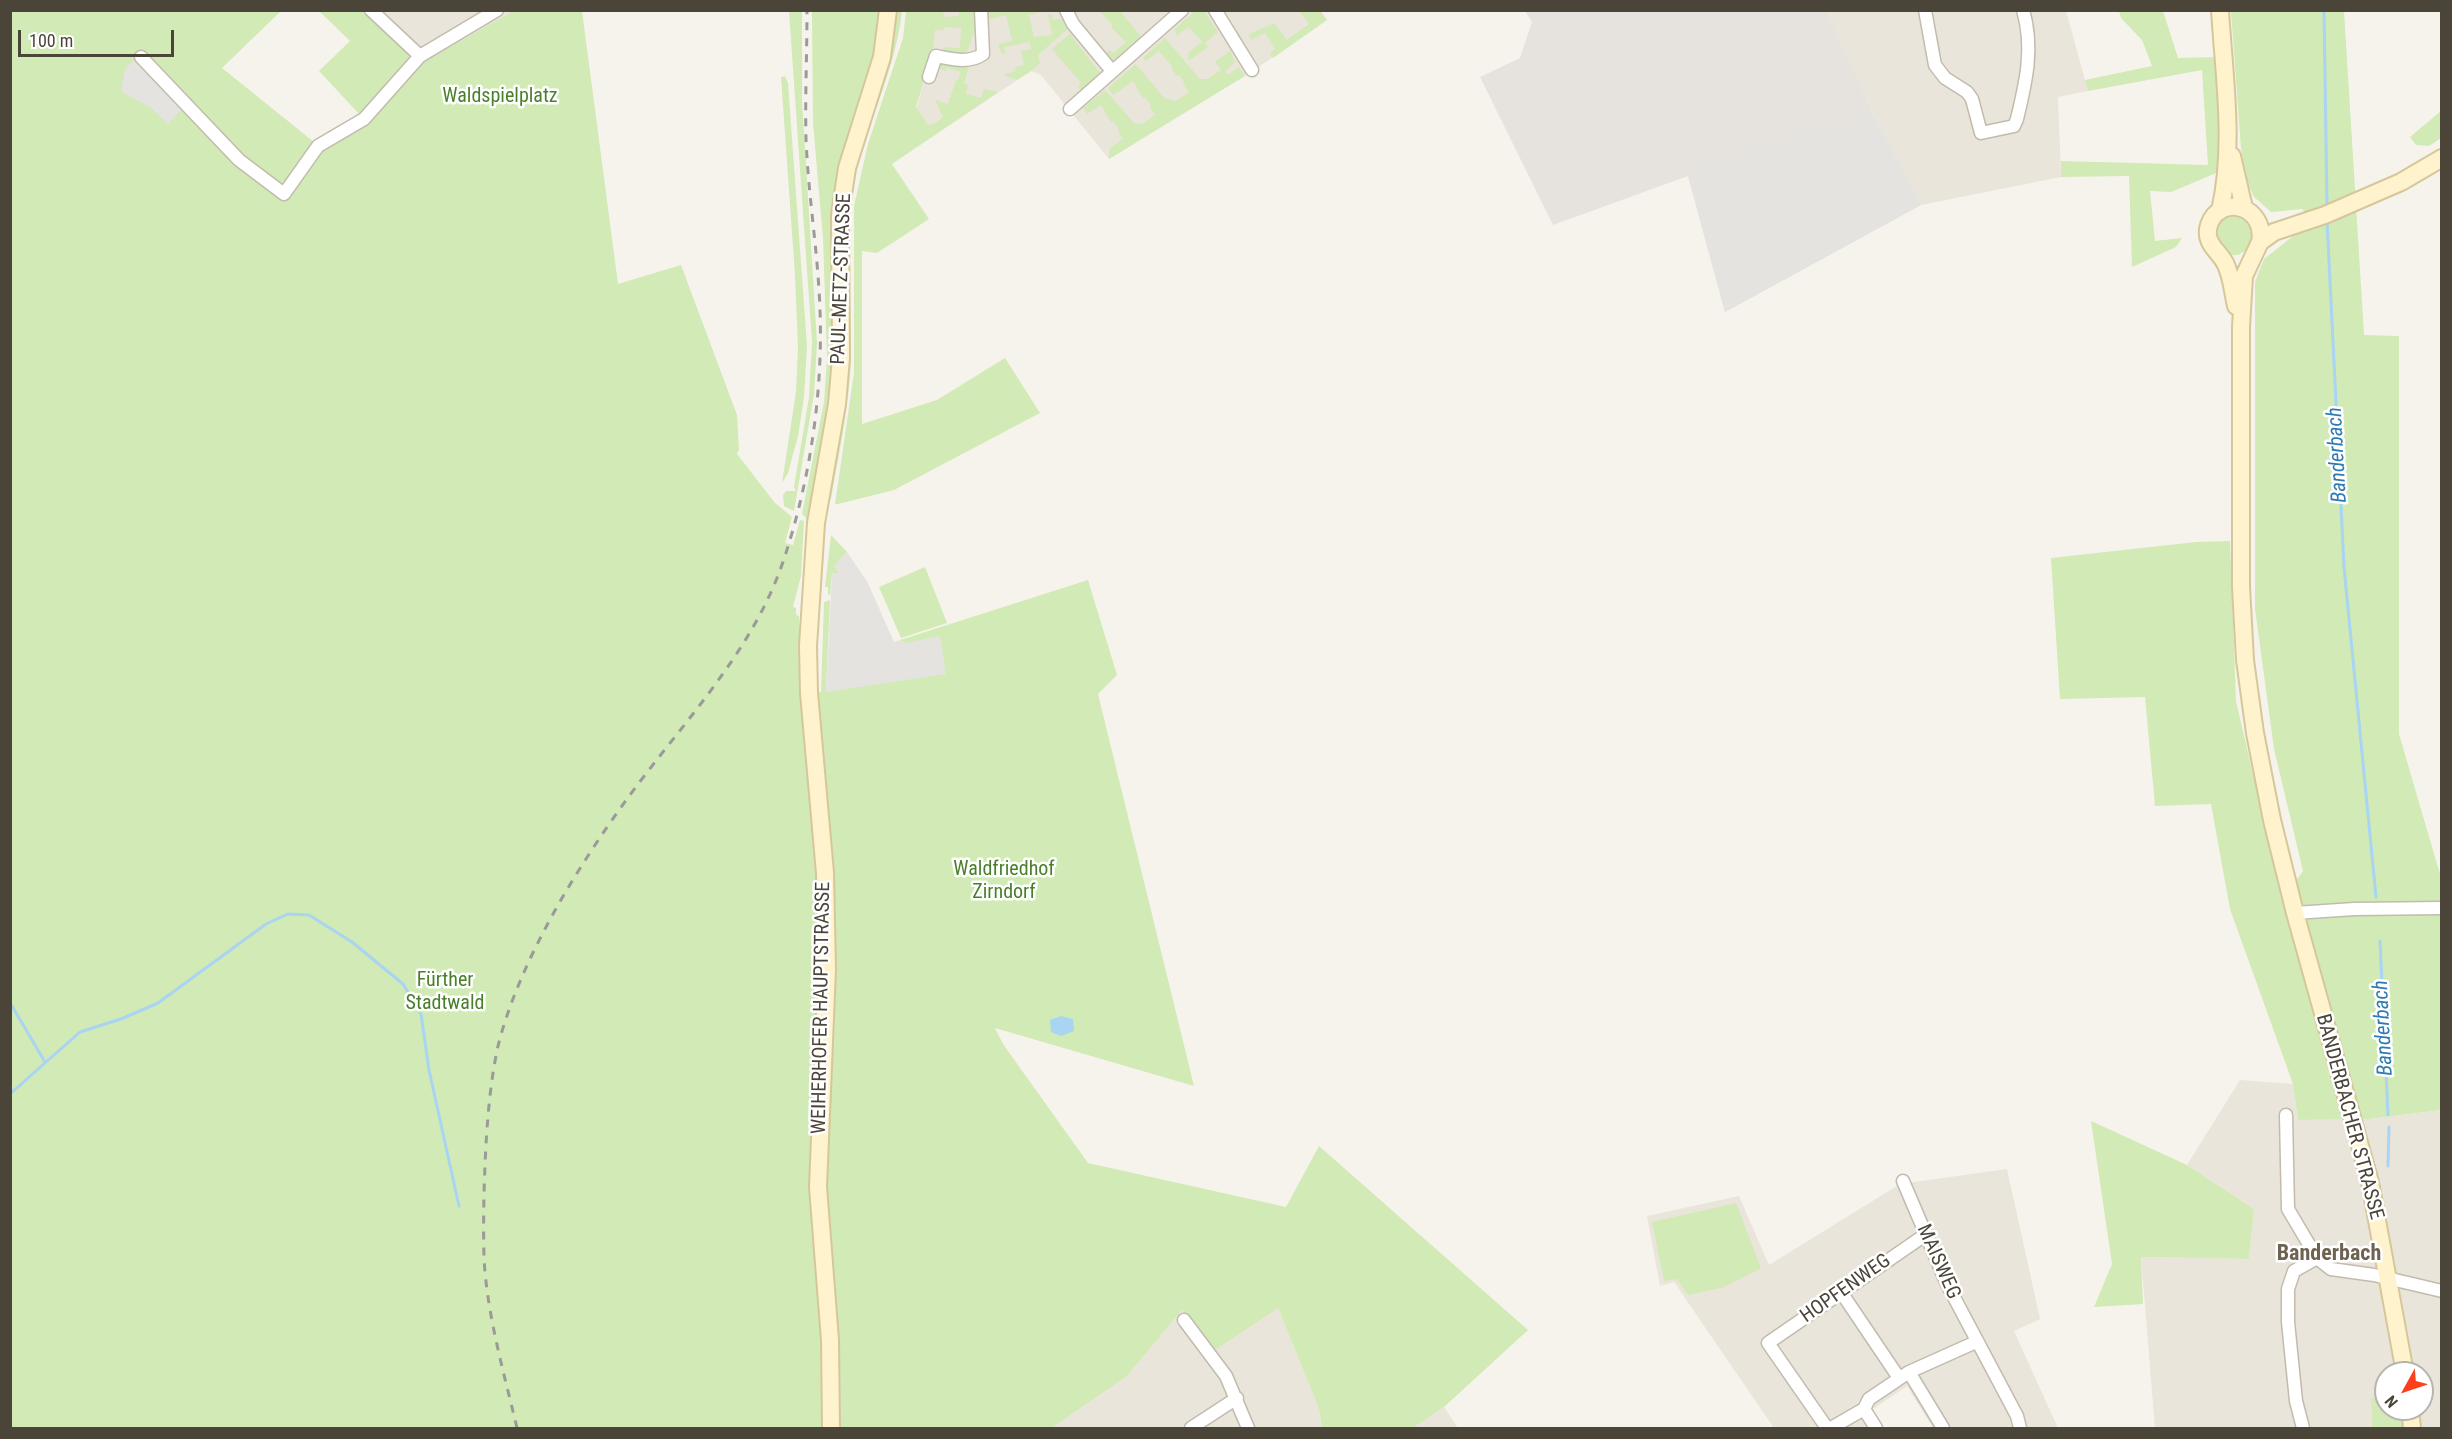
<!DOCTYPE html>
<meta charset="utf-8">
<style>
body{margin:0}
#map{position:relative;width:2452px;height:1439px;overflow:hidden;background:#f6f3ec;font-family:"Roboto Condensed",sans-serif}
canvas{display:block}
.frame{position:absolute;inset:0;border:12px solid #4b4439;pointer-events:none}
.north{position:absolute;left:2374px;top:1361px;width:60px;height:60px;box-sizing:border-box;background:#fff;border:2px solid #b7b4b0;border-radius:50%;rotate:230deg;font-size:16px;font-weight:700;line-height:24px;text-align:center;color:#4b4439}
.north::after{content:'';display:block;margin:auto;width:21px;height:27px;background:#fc3f1d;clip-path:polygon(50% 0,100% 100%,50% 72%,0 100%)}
.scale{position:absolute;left:18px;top:30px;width:156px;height:27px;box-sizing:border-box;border:3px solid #4b4439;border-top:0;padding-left:8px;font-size:18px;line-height:21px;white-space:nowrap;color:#4b4439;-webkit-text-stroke:4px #fff;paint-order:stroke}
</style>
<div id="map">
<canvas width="2452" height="1439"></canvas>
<div class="frame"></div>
<div class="north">N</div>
<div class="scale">100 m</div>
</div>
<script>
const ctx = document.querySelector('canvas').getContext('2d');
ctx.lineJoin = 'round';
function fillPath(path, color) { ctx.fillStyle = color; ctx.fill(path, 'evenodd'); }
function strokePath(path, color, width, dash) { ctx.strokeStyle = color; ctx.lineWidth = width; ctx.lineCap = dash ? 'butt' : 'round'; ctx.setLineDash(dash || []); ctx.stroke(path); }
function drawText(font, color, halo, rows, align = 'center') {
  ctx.font = font + ' "Roboto Condensed",sans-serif'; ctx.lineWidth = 5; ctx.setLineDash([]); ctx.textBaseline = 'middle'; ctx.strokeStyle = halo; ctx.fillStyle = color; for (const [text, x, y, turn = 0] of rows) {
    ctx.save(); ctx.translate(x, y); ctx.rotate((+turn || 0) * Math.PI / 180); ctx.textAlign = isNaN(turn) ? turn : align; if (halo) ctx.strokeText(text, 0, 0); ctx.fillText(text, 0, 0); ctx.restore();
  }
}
fillPath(new Path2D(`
 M1320,10L1327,20L1257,68L1109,159L1041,75L1031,71L917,147L909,134L933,52L935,11Z
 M367,11H513L421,63Z
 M1824,11H2066L2088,91L2058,97L2061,177L1921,205L1875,118Z
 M2240,1080L2293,1084L2298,1120L2369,1119L2441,1110V1428H2406L2402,1409H2422V1373H2386V1398H2371L2372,1428H2155L2141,1257L2249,1259L2254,1209L2187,1165Z
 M2007,1169L2040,1319L2014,1331L2058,1428H1933L1907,1386L1873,1409L1884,1428H1774L1674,1282L1660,1286L1647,1216L1739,1196L1769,1265L1900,1184Z
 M1278,1308L1319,1409L1322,1428H1052L1127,1376L1182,1310Z
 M1444,1407L1458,1428H1413Z`), '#eae5da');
fillPath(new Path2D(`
 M1525,11H1825L1875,118L1921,205L1725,312L1688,176L1553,225L1480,77L1520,58L1532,22Z`), '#e6e2dd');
fillPath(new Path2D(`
 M10,11H281L222,68L314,142L361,116L319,71L350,41L319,11H367L421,63L513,11H582L618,284L681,265L737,415L739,449L737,454L775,503L792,517L785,543L793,545L800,520L804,521L801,576L793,607L796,608V615L799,616C798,636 809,649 815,668C817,675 816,684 817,692H821L824,602L830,600L826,691L905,643L900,640L1088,580L1117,675L1098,694L1194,1086L995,1028L1003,1044L1088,1163L1286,1207L1319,1146L1528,1330L1444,1407L1413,1428H1322L1319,1409L1278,1308L1215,1350L1182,1310L1127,1376L1052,1428H11Z
 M802,11V100L817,343L814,394L794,511L784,506L783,495L786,491H796L794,487L809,397L812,342L789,11Z
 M812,11H879L880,14L875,52L855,117L830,401L807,539L806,518L802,514L824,402L827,357L823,238L813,123Z
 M897,11H902C895,78 858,137 851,204C845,255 852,308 851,359C849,406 839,453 831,499L829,496L844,396V260L852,175L888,65Z
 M906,11H943L944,17L959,16V11H975V29L965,57L943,54V47L960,48L961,28L945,27L944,30H935L933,52L916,107L928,125L934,124L943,117L935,100L948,104L956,80L958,81L961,72L947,68L946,71L935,68L936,63L943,61L969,66L964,84L968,85L966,94L981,98L984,89L998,92L892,164L929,219L877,253L862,251V424L937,400L1005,358L1040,413L894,490L838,504H835L854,373V206L868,144L903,38Z
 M985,11H1046L1029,15L1034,37L1052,35L1048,15L1051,14L1053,20L1066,18L1071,26L1038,55L1040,63L1031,71L1017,80L1005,76V74L1016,71L1015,67L1024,65L1021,51L1031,49L1030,42L1004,47L1005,55L1001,52L998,44L1012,41L1006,15L986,20Z
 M1100,11H1120L1141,37L1112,62L1104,55L1110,50L1113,53L1126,42L1111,27L1112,25Z
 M1195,11H1204L1218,32L1205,43L1208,47L1188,61L1189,52L1202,42L1189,27L1176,36L1175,29Z
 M1299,11H1320L1327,20L1273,58L1270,53L1275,49L1265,33L1251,40L1248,35L1274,23L1287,40L1309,24Z
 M2119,11H2163L2178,58L2217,57L2222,137L2221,171L2171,192L2150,191L2155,241L2182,238L2176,247L2132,267L2129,176L2061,177V161L2208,165L2202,70L2088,91L2085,80L2152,66L2142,40L2121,18Z
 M2231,11H2344L2364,335L2399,336V734L2439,871L2441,873V1110L2369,1119L2298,1120L2293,1084L2230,909L2211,804L2155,806L2145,697L2060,699L2051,558L2196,542L2230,541L2236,701L2282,900L2303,871L2274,749L2255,609V282L2264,259L2307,225L2303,209L2271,212L2254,197L2248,183L2241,149Z
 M1070,34L1100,73L1082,92L1078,86L1081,83L1052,49Z
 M1165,38L1200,79H1208L1221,70L1215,62L1230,51L1235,62L1225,71L1228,75L1239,67L1245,76L1109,159L1110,148L1123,139L1118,131L1119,129L1113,121L1111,122L1101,105L1087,114L1083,108L1105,90L1134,123L1142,124L1155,115L1149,106L1151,105L1145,97L1143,98L1133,81L1113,95L1108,88L1136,64L1164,98L1176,101L1189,92L1183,84L1184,82L1179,75L1177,76L1171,68L1172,66L1159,51L1146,61L1143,58Z
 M785,76L788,83L807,346L804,397L798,436L788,473L782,483L796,392L798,348L795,275L781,77Z
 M2441,111V138L2429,146L2416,145L2410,137Z
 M2227,213L2247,217L2255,235L2250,248L2238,255H2230L2218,248L2213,228Z
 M831,535L847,552L835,566L839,573H832L830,596L828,594V587H825Z
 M925,567L947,623L901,638L879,587Z
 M2091,1121L2187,1165L2254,1209L2249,1259L2141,1257L2143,1304L2094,1307L2112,1264Z
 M1736,1203L1761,1268L1721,1288L1688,1295L1677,1279L1664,1281L1652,1222Z
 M2371,1398H2386V1409H2402L2406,1428H2372Z`), '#d2eab5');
fillPath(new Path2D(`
 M140,54L188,103L168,124L151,108L121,91L125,69Z
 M1875,118L1921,205L1725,312L1688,176L1776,143Z
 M847,552L868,583L894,642L900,640L905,643L940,636L946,674L826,692L832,573H839L834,566Z`), '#e5e3e0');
fillPath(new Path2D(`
 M1061,1016L1073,1019L1074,1031L1061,1036L1051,1032L1050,1020Z`), '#a9d4f2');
strokePath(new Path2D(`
 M2324,10L2327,207
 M2327,220L2344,567L2376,897
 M2380,941L2388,1115
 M12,1006L45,1062
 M10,1094L80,1032L121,1019L158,1003L266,924L288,914L309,915L352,942L403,984L421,1014L429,1070L459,1206
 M2388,1166L2389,1127`), '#a9d4f2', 3);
const street = new Path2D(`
 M371,10L420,56
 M1066,10L1073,24L1112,71
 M1215,10L1252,70
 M1925,10L1935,65L1945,78L1967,92L1972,99L1981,133L2014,126L2017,119C2026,82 2034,48 2023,10
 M141,57L239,160L284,194L318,146L364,119L420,56L497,10
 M929,77L936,56C952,59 969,64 983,54L981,10
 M1070,109L1182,10
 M2295,913L2354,909L2442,908
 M2286,1115L2288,1209L2317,1258L2331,1269L2374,1275L2442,1291
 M1903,1181L1947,1284L2017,1416L2020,1428
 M1841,1292L1899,1378
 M1184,1320L1226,1376L1248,1428
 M1909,1372L1943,1428
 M1864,1409L1876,1428
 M1191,1428L1237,1398
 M1827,1428L1768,1343L1925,1235
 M1831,1428L1864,1409L1869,1399L1909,1372L1976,1342
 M2303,1428L2296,1401L2288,1322V1289L2294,1271L2317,1258`);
const secondary = new Path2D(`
 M2220,10C2224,76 2235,146 2220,211
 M2232,156L2244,208
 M2236,306C2233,293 2232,278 2226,265C2220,251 2203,244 2209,225C2220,193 2267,206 2260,242
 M2405,1373L2370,1182L2295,913L2272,820L2255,733L2245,660L2241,587V327L2244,276L2260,242L2274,232L2325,215L2401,182L2442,158
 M2410,1409L2412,1428
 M831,1428L830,1340L818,1187L827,969L825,873L809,693L808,646L816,523L837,404L841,358L840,215L847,168L882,57L888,10`);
strokePath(street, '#c2bbae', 15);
strokePath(secondary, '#d6c79b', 20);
strokePath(street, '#fff', 12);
strokePath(secondary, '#fff3cd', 16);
strokePath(new Path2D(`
 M517,1428C504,1373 487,1315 484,1258C483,1220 484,1182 486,1144C488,1111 491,1078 498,1046C519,962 576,869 627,799C683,722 753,652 784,559C812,474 825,380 819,290C816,240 808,190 806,139C805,96 807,53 807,10`), '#9a9a9a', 3, [8, 8]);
drawText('20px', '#4a7f2a', '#fff', [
 ["Waldspielplatz",500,97],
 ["Waldfriedhof",1004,870],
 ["Zirndorf",1004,893],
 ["Fürther",445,981],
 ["Stadtwald",445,1004]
]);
drawText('20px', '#4b4439', '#fff', [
 ["PAUL-METZ-STRASSE",842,279,-88],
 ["WEIHERHOFER HAUPTSTRASSE",822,1008,-89],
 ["BANDERBACHER STRASSE",2349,1117,75],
 ["MAISWEG",1938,1262,66],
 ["HOPFENWEG",1846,1289,-35]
]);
drawText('italic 21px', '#2e7ab2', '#fff', [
 ["Banderbach",2338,455,-93],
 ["Banderbach",2384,1028,-93]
]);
drawText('bold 22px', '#6e6250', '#fff', [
 ["Banderbach",2329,1254]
]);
</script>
